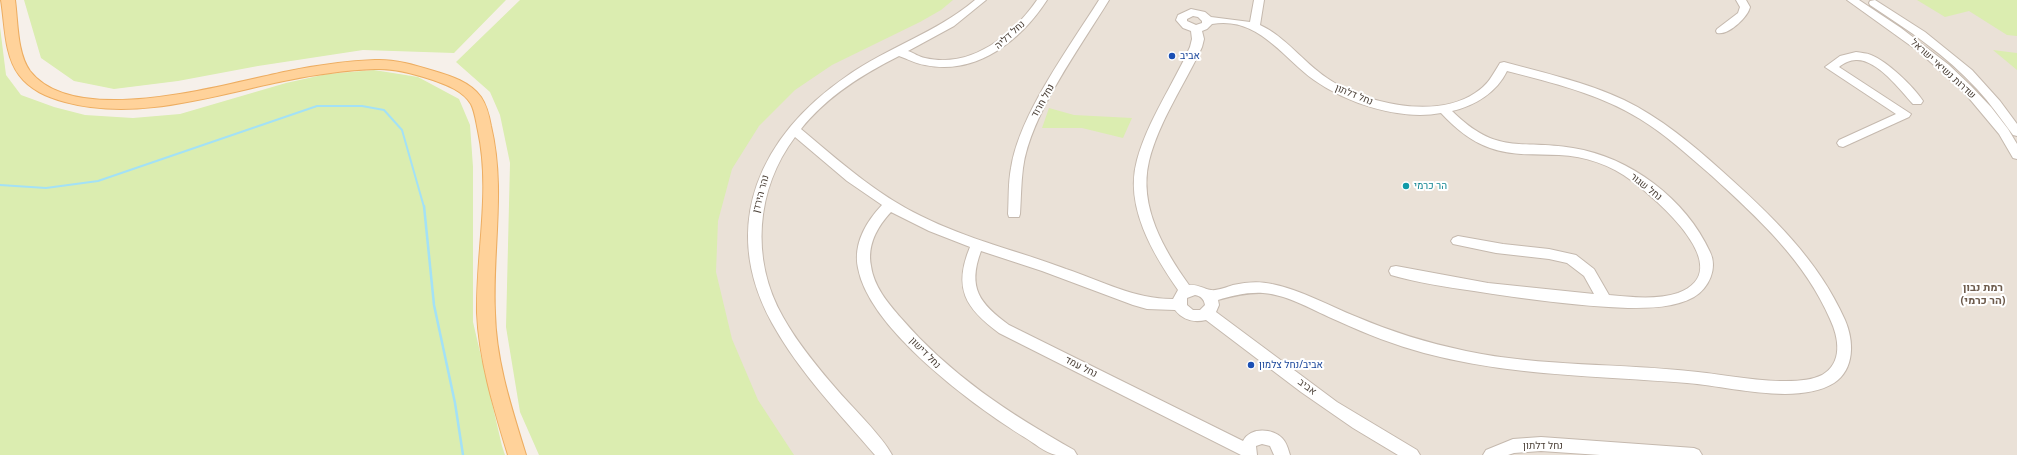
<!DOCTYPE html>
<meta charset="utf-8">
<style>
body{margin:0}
canvas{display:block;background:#f6f0ea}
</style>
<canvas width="2017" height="455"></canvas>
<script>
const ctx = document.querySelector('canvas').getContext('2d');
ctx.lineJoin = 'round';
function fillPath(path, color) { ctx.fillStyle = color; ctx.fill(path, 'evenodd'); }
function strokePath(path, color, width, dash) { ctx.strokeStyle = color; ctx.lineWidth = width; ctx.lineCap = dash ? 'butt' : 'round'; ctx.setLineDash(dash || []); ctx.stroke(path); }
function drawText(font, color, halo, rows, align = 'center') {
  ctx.font = font + ' "Noto Sans",Heebo,sans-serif'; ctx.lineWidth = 4; ctx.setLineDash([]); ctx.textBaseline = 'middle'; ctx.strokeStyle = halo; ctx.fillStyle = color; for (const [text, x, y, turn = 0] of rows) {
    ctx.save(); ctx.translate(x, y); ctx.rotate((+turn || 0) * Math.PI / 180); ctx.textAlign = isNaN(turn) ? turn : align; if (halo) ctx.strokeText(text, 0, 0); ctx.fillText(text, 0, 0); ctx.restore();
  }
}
fillPath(new Path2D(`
 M708,0H2017V455H675Z`), '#eae1d7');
fillPath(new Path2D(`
 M24,0H506L454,53L363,50L258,66L178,81L114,89L74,81L41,58Z
 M520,0H953L941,10L920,22L832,65L795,90L759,126L732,169L718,221L716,272L732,339L758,400L794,455H539L520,412L506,327L510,163L500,115L490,92L456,62Z
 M1917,0H2017V36L2007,35L1969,11L1945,17Z
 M0,27L6,75L21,95L54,107L85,115L133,118L180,114L286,83L327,74L374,70L418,77L459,99L470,125L473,167V322L502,446L505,455H0Z
 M1993,50L2017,53V70Z
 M1049,108L1074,115L1132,118L1123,138L1082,128H1042Z`), '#dbedb0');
strokePath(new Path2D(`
 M0,185L46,188L98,181L317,106H362L384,110L402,130L424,207`), '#a3e1f6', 2);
strokePath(new Path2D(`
 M424,206L434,305L455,403L463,455`), '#a3e1f6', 2.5);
const minor = new Path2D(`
 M975,0H986L954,26L908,51C914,53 919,57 925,58C971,69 1013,35 1037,0H1047C1021,40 977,76 925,65C916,64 908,59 899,56C863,74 826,97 801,129C839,161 876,194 921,216C967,239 1018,251 1066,269C1102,281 1134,299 1173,299L1178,290C1153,254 1124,206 1137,160C1148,120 1173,85 1190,47L1192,39L1191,31L1183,28L1176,20L1178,15L1191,9L1205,12L1211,17L1250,22L1254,0H1264L1260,25C1286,37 1303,62 1327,78C1363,103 1435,120 1475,93C1488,85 1492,76 1500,63L1504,62C1544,73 1586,82 1624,100C1661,118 1692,144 1722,171C1771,215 1818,259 1845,320C1854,341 1855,369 1834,383C1797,406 1728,386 1687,383C1599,376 1510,376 1424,353C1395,345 1366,334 1338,321C1314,311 1289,295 1263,293C1247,292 1232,296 1218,300L1219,305L1216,312L1337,402L1417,450L1420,455H1398L1353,428L1301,392L1206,320C1194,323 1183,320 1175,310L1147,309L1133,305L1042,271L981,251C967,288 980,304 1009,325L1243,441C1250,427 1272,428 1282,438C1287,443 1288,449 1290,455H1274L1270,446L1262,444L1256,446L1257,455H1241L999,333C965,308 953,288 970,247L929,231L891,212C877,227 867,245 871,266C874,287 888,303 901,318C950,375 1010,414 1074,450L1077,455C1070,455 1062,455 1056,455C1045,453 1033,442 1024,437C974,406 869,329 858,268C853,244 866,222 882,205L847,181L795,137C756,189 750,259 783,317C798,344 819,369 839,392C853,408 883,437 892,455H875C839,413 799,372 772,323C718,224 761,135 847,76C888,47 936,33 975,0ZM1193,16L1198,17L1202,21V23L1196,25L1187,21V19ZM1212,24C1258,16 1282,57 1314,80C1346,103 1401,121 1441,113C1455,128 1470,141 1490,148C1512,156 1536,154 1559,155C1585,156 1611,165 1632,181C1656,199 1740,270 1678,293C1657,300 1630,297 1609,295L1594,269L1576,255L1549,249L1503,244L1458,236L1453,238L1451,241L1453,244L1496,253L1549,259L1567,263L1584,276L1594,294L1488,283L1396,266L1391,267L1389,271L1391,275C1418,283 1446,287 1474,291C1524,299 1577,306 1628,308C1650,308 1674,308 1694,297C1709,288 1718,268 1710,252C1686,199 1630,157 1573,148C1518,139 1498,156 1452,111C1475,106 1497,92 1507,71C1553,83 1600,94 1640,119C1666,135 1689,156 1712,176C1758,218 1805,261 1830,319C1839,338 1843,363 1822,375C1795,389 1728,375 1698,372C1621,363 1542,367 1466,351C1428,343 1392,332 1357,317C1329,306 1302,290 1272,284C1259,281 1246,282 1233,285C1227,287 1217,291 1211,290C1203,289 1198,284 1189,285C1164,250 1138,206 1149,161C1159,121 1185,84 1202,47L1204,39L1202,31L1207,29ZM1195,295C1201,296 1204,299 1205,305L1200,310H1193L1187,305V298Z
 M1099,0H1109C1081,46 1030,115 1023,168C1021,183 1021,199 1020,214L1019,217H1009L1008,214C1009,199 1008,183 1011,168C1019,115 1070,46 1099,0Z
 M1736,0H1746L1750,7C1748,17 1728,36 1717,33L1716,31L1717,29L1738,13L1740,7Z
 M1847,0H1859L1901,28L1949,65L1971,86L1991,107L2008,129L2017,144V159L2013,158L1999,134L1963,91L1918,51Z
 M1875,0L1925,32L1972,70L2000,101L2017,124V136L2013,135C2001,119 1990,103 1977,89C1946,55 1908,30 1870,5L1869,3L1870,1Z
 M1856,52C1861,53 1867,53 1871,55C1888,62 1913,86 1923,101L1921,104H1913C1900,90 1877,59 1856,60C1850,60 1844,63 1839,67L1911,114L1909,117L1843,147L1839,146L1837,143L1839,140L1896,114L1825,67L1840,56Z
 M1541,437L1694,448L1699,450L1702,455H1600L1541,451L1514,453L1508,455H1483L1486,450L1513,439Z`);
const major = new Path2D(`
 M1,0H15C18,22 17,53 30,71C76,130 228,83 289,71C318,65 347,61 375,60C395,59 415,65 434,71C451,76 470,82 481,97C487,106 489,115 491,126C506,189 492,250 495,313C496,362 512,409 526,455H508C494,409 479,361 477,313C476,252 491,191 478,131C476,122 475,112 471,104C463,91 447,85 433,80C415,74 395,68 375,69C347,70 318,74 289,80C217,94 139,122 65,102C47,97 30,90 19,75C4,55 5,24 1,0Z`);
strokePath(minor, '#c5b9ae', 2);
strokePath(major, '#edad61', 2);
fillPath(minor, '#fff');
fillPath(major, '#ffd29a');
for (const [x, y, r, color] of [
 [1172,56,4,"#1a4fb4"],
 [1406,186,4,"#0f9aa8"],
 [1251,365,4,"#1a4fb4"]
]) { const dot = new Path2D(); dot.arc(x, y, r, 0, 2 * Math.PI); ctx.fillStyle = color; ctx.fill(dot); strokePath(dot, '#fff', 1.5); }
drawText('10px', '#4b4037', '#fff', [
 ["נחל דליה",1010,35,-42],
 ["שדרות נשיאי ישראל",1943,69,42],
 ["נחל דלתון",1354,95,22],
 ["נחל חרוד",1043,101,-61],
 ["נחל שגור",1646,187,38],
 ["נהר הירדן",761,194,-75],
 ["נחל דישון",925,353,45],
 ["נחל עמד",1081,367,27],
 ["אביב",1307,387,37],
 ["נחל דלתון",1543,446]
]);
drawText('10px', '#164399', '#fff', [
 ["אביב",1180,56],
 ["אביב/נחל צלמון",1259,365]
], 'left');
drawText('10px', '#0d838f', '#fff', [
 ["הר כרמי",1414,186]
], 'left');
drawText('bold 11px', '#6e5c4d', '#fff', [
 ["רמת נבון",1983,288],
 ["(הר כרמי)",1983,301]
]);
</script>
